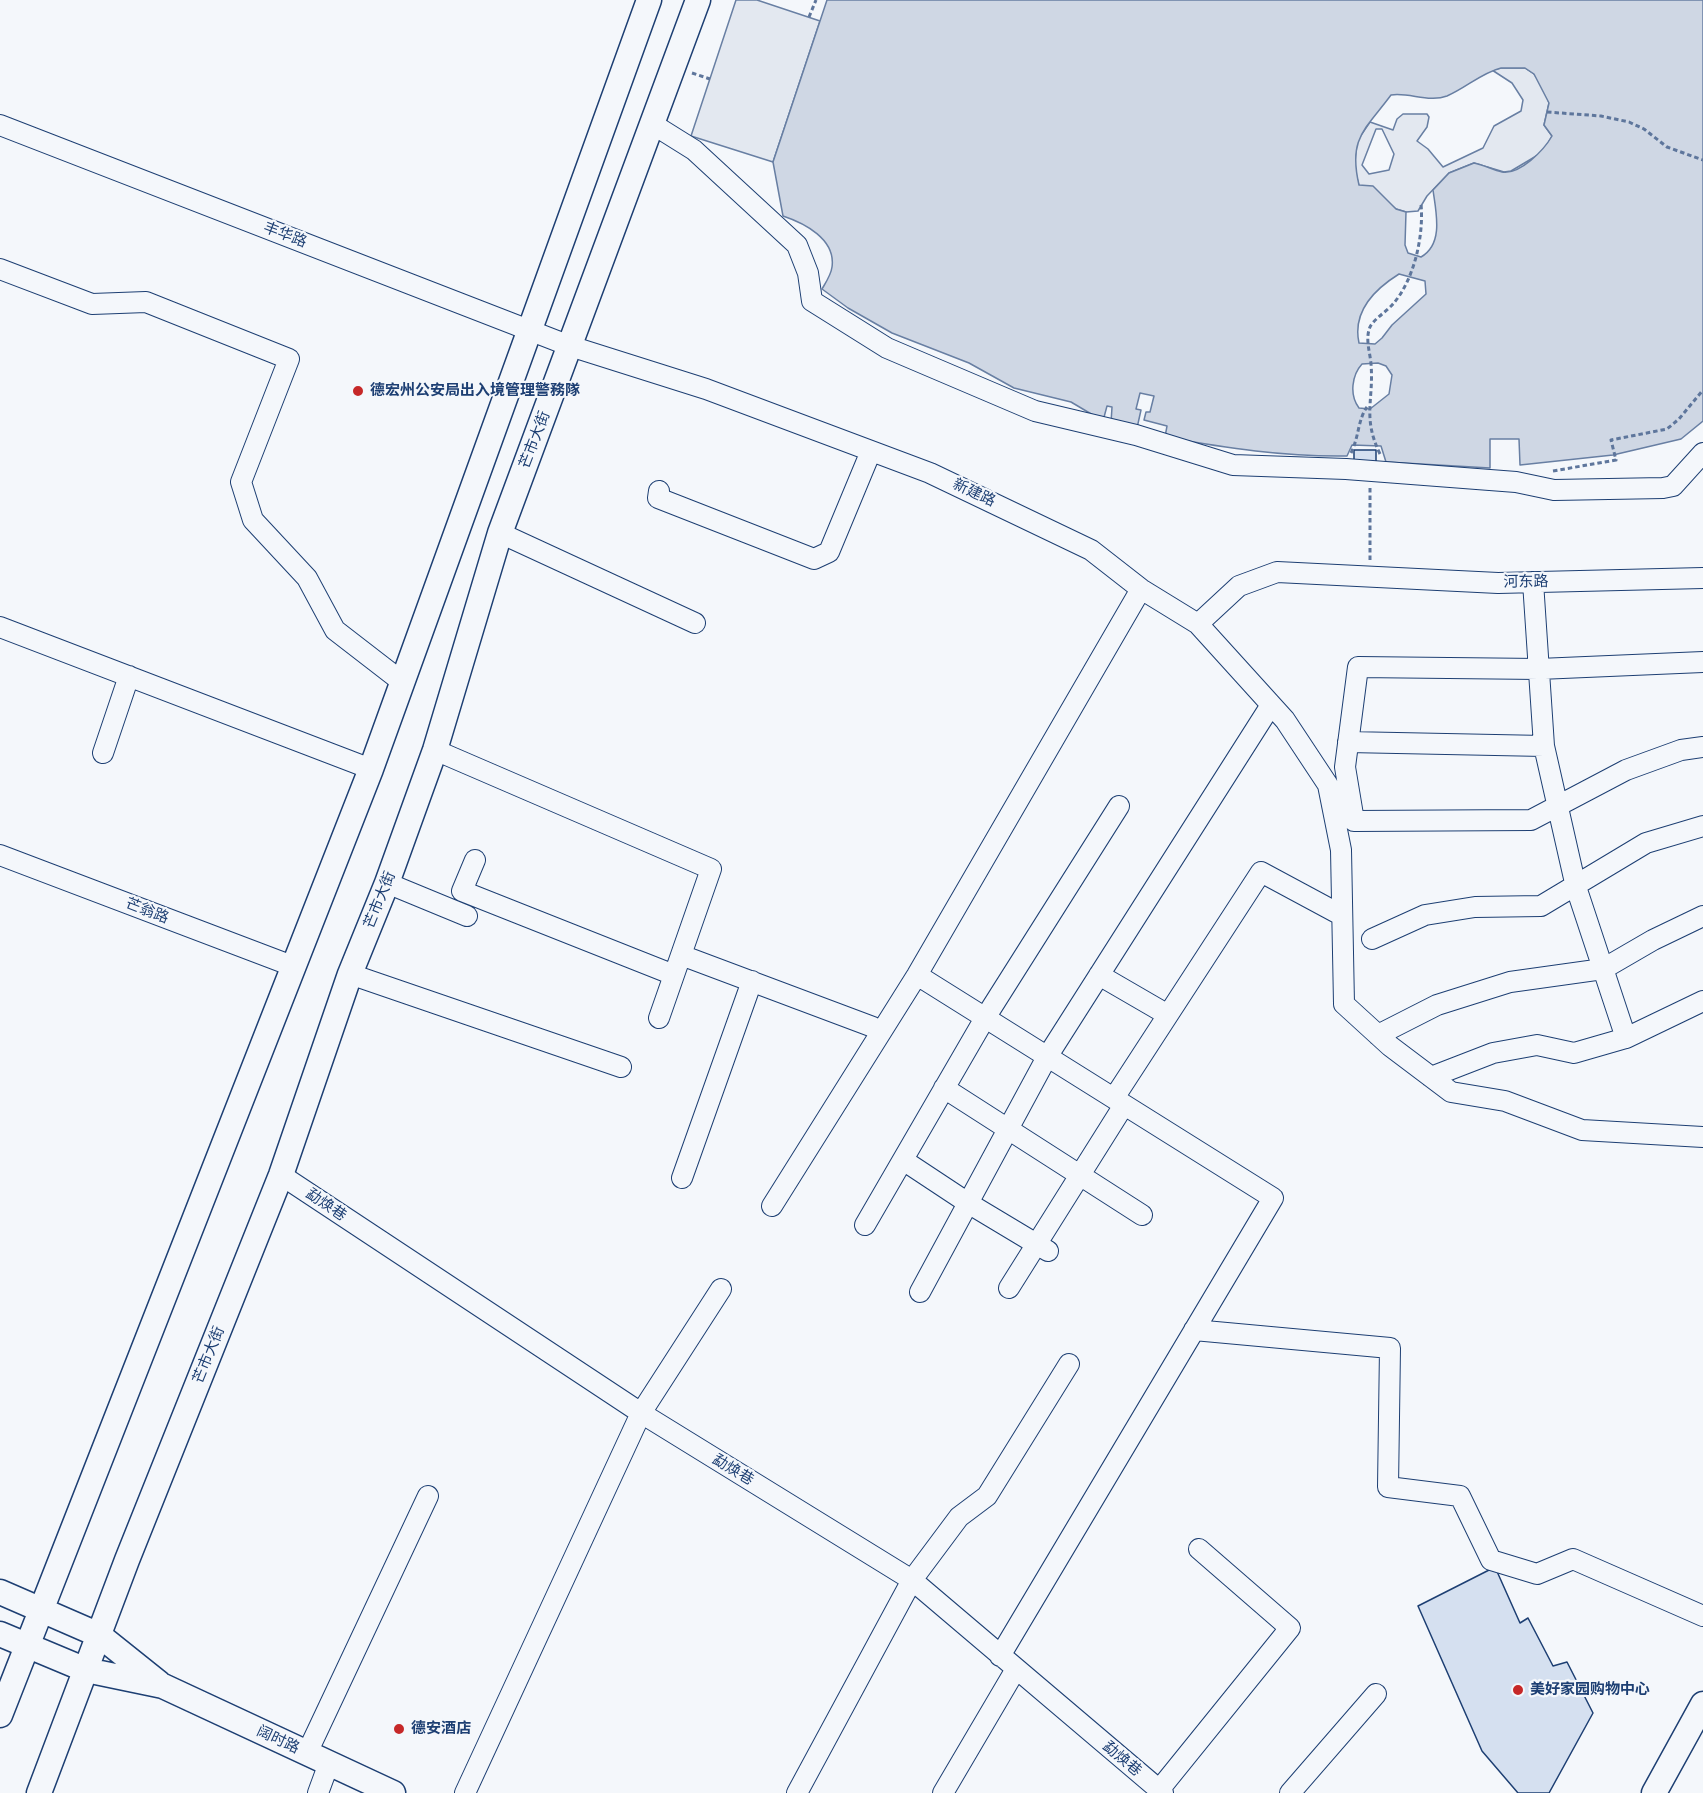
<!DOCTYPE html>
<meta charset="utf-8">
<style>
body{margin:0}
canvas{display:block;background:#f4f7fb}
</style>
<canvas width="1703" height="1793"></canvas>
<script>
const ctx = document.querySelector('canvas').getContext('2d');
ctx.lineJoin = 'round';
function fillPath(path, color) { ctx.fillStyle = color; ctx.fill(path, 'evenodd'); }
function strokePath(path, color, width, dash) { ctx.strokeStyle = color; ctx.lineWidth = width; ctx.lineCap = dash ? 'butt' : 'round'; ctx.setLineDash(dash || []); ctx.stroke(path); }
function drawText(font, color, halo, rows, align = 'center') {
  ctx.font = font + ' "Open Sans","Noto Sans SC",sans-serif'; ctx.lineWidth = 4.5; ctx.setLineDash([]); ctx.textBaseline = 'middle'; ctx.strokeStyle = halo; ctx.fillStyle = color; for (const [text, x, y, turn = 0] of rows) {
    ctx.save(); ctx.translate(x, y); ctx.rotate((+turn || 0) * Math.PI / 180); ctx.textAlign = isNaN(turn) ? turn : align; if (halo) ctx.strokeText(text, 0, 0); ctx.fillText(text, 0, 0); ctx.restore();
  }
}
const parking = new Path2D(`
 M736,0H757L820,21L773,162L691,136Z
 M1501,68H1525L1534,74L1544,88L1549,103L1544,125L1552,136L1543,152L1511,171L1504,172L1474,163L1449,173L1427,196L1418,211L1406,212L1396,209L1384,199L1359,186L1354,166L1357,141L1370,122L1393,130L1397,119L1403,114H1427L1429,117L1427,127L1417,141L1428,149L1443,167L1483,148L1494,126L1521,111L1523,100L1512,83L1492,70ZM1376,129H1382L1394,154L1389,170L1369,174L1362,165Z`);
fillPath(parking, '#e3e8f0');
strokePath(parking, '#687fa3', 1.5);
const water = new Path2D(`
 M827,0H1703V421L1681,439L1613,455L1520,465L1519,439H1490V468L1386,462L1381,446L1352,445L1347,456C1285,457 1226,448 1165,437L1167,426L1144,420L1146,412H1150L1154,396L1140,393L1136,409L1141,410L1137,428L1111,423L1112,407L1107,406L1103,421L1071,402L1014,388L969,363L892,333L848,308L822,289C826,282 831,275 832,267C836,239 804,223 783,216L773,162ZM1501,68H1525L1534,74L1549,103L1544,125L1552,136C1544,150 1520,175 1502,172C1493,170 1484,165 1474,163L1449,173L1433,190C1436,212 1444,244 1421,257L1408,253L1405,245L1406,212L1396,209L1373,186L1359,185C1348,138 1365,130 1391,95C1409,92 1429,103 1447,96C1466,88 1481,73 1501,68ZM1399,274L1425,281L1426,294L1392,325L1382,338L1375,344L1359,343C1352,311 1375,289 1399,274ZM1378,363L1386,366L1392,375L1389,394L1370,409L1359,408C1349,395 1352,375 1362,364Z`);
fillPath(water, '#cfd7e4');
strokePath(water, '#687fa3', 1.5);
const building = new Path2D(`
 M1354,450H1376V466L1354,465Z
 M1495,1567L1520,1623L1528,1618L1553,1666L1567,1662L1593,1713L1549,1793H1518L1482,1751L1418,1606Z`);
fillPath(building, '#d5e0f0');
strokePath(building, '#1d3f73', 1.5);
const minor = new Path2D(`
 M0,125L570,346L706,389L930,473L1091,550L1141,589L1198,624L1239,586L1277,572L1498,583L1703,578
 M654,125L694,150L797,245L808,273L812,301L887,348L1035,411L1136,435L1233,465L1346,469L1516,482L1554,490L1663,488L1673,486L1703,453
 M0,269L92,304L146,302L289,359L241,482L253,520L307,578L335,630L401,681
 M659,491L658,498L814,559L829,552L871,451
 M500,533L695,623
 M1533,582L1544,746L1576,887L1626,1038
 M1198,624L1285,720L1328,785L1341,850L1344,1004L1390,1046L1451,1092L1505,1101L1582,1130L1703,1137
 M0,627L371,769
 M1703,662L1539,669L1358,667L1345,767L1354,821L1531,820L1626,770L1681,750L1703,747
 M1348,742L1544,746
 M435,750L711,869L659,1018
 M103,753L129,676
 M0,855L295,967
 M475,860L462,891L674,975
 M387,883L467,916
 M1372,939L1425,915L1475,907L1541,906L1646,843L1703,826
 M681,955L873,1027
 M350,974L621,1067
 M917,975L1273,1198L1000,1656
 M1099,975L1168,1015
 M1378,1035L1437,1005L1510,982L1603,969L1653,940L1703,916
 M1431,1077L1493,1053L1537,1045L1574,1053L1626,1038L1703,1001
 M944,1088L1142,1215
 M1114,1098L1261,872L1341,915
 M903,1160L968,1203L1048,1251
 M281,1175L641,1413L912,1580L1163,1793
 M682,1178L752,981
 M772,1206L917,975L1141,589
 M865,1225L985,1018L1119,806
 M1009,1288L1124,1105
 M920,1292L1047,1057L1271,705
 M1194,1330L1390,1348L1388,1487L1460,1496L1491,1560L1537,1574L1573,1559L1703,1616
 M307,1753L428,1496
 M1159,1790L1290,1628L1199,1549
 M318,1793L329,1763
 M465,1793L641,1413L721,1289
 M797,1793L912,1580L959,1517L987,1496L1069,1364
 M943,1793L1016,1669
 M1290,1793L1376,1694`);
const major = new Path2D(`
 M0,1592L99,1635L159,1683
 M0,1634L86,1670L163,1686L393,1793
 M0,1715L371,769L649,0
 M39,1793L127,1560L281,1175L350,974L387,883L435,750L500,533L698,0
 M1654,1793L1703,1704`);
strokePath(minor, '#1d3f73', 22);
strokePath(major, '#1d3f73', 27);
strokePath(new Path2D(`
 M809,17L816,0
 M692,73L710,79
 M1547,112L1601,116L1629,122L1644,129L1667,147L1703,160
 M1351,453C1359,437 1358,419 1367,407
 M1380,454C1362,417 1374,400 1371,364C1370,352 1365,339 1370,327C1374,319 1386,312 1393,304C1414,280 1424,236 1421,204
 M1553,471L1616,460L1611,440L1667,429L1679,419L1703,390
 M1370,560V488`), '#5e769c', 3, [4.5, 3]);
strokePath(minor, '#f4f7fb', 20);
strokePath(major, '#f4f7fb', 24);
for (const [x, y, r, color] of [
 [358,391,6,"#c62828"],
 [1518,1690,6,"#c62828"],
 [399,1729,6,"#c62828"]
]) { const dot = new Path2D(); dot.arc(x, y, r, 0, 2 * Math.PI); ctx.fillStyle = color; ctx.fill(dot); strokePath(dot, '#f4f7fb', 2); }
drawText('15px', '#1d3f73', '#f4f7fb', [
 ["丰华路",285,235,21],
 ["芒市大街",535,440,-69],
 ["新建路",974,493,25],
 ["河东路",1526,582,-1],
 ["芒市大街",380,900,-68],
 ["芒翁路",147,911,21],
 ["勐焕巷",326,1205,34],
 ["芒市大街",209,1355,-68],
 ["勐焕巷",733,1470,31],
 ["阔时路",278,1740,25],
 ["勐焕巷",1122,1759,40]
]);
drawText('bold 15px', '#1d3f73', '#f4f7fb', [
 ["德宏州公安局出入境管理警務隊",370,391],
 ["美好家园购物中心",1530,1690],
 ["德安酒店",411,1729]
], 'left');
</script>
